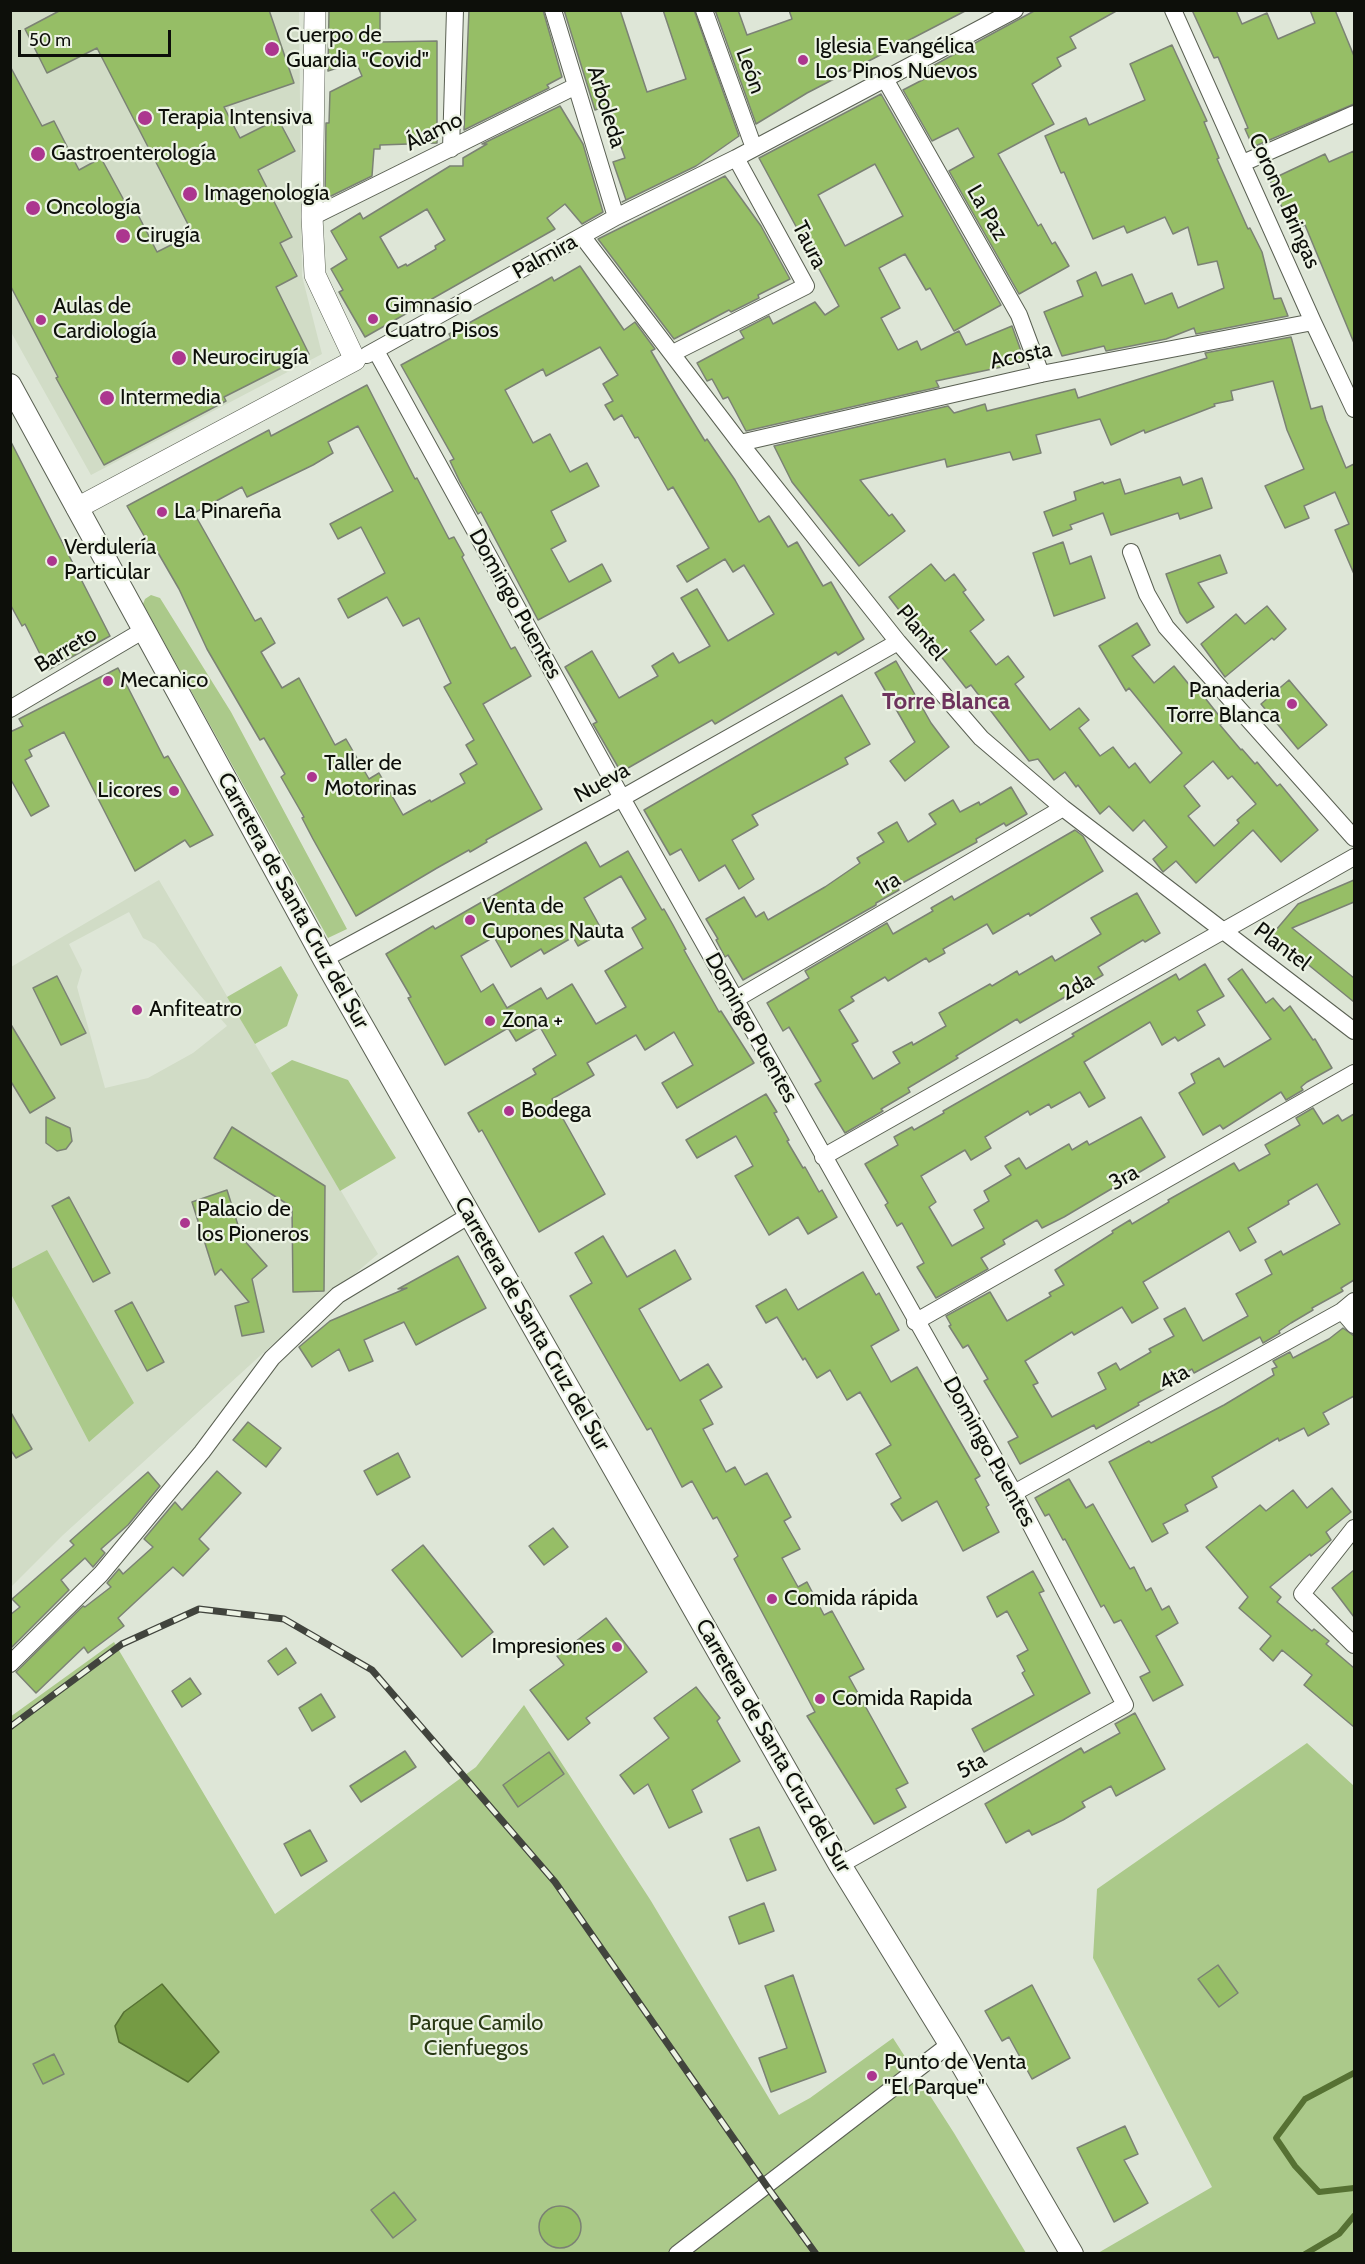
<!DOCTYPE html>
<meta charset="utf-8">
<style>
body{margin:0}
#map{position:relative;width:1365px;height:2264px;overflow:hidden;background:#dee6d7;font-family:Cabin,sans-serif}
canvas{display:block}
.frame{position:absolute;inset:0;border:12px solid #0d0f0a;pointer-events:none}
.scale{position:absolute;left:18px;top:30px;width:153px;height:27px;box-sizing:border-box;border:3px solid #0d0f0a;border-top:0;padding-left:8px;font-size:18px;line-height:21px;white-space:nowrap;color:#0d0f0a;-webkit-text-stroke:4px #ecf3e4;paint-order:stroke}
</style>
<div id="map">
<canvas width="1365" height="2264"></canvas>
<div class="frame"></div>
<div class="scale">50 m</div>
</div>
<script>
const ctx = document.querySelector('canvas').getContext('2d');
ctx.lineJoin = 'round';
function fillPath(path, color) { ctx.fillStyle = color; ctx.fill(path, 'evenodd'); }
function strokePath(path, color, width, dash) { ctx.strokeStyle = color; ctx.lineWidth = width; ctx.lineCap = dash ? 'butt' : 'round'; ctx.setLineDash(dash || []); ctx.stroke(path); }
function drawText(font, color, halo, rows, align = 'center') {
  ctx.font = font + ' Cabin,sans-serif'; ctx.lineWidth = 4.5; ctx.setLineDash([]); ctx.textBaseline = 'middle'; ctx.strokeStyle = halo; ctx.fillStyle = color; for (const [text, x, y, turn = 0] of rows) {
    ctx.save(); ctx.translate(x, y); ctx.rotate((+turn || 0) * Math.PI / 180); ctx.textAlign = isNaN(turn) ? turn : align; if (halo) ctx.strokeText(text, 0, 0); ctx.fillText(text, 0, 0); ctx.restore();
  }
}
fillPath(new Path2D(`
 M10,11H299L302,276L322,354L91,475L11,332Z
 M159,880L378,1254L272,1345L63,1535L11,1587V967ZM129,912L143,938L155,944L227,1026L193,1053L148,1078L105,1088L77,987L82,970L69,944Z`), '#d1dcc6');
fillPath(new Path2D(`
 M151,595L160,598L231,712L347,929L328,938L143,604L145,599Z
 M281,966L298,995L287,1026L255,1044L227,997Z
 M292,1060L348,1080L396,1158L340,1191L271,1073Z
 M47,1250L134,1403L89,1442L11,1294V1269Z
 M114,1642L275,1914L476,1767L524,1705L651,1901L779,2115L810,2098L893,2038L954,2133L1026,2253H11L10,1717Z
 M1307,1743L1354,1786V2252L1352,2254L1098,2253L1212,2187L1093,1958L1097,1889Z`), '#abc98a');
const water = new Path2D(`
 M162,1984L219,2052L188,2082L119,2042L115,2026L124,2012Z`);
fillPath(water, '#759b44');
strokePath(water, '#567133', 1.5);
strokePath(new Path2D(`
 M1354,2073L1305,2099L1276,2138L1295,2166L1319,2192L1354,2188
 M1305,2254L1339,2234L1354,2216`), '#567133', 6);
const building = new Path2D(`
 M61,10H269L294,83L224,107L240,138L278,119L295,151L258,170L292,237L280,243L297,276L276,287L309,354L224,397L226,401L104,465L56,378L58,377L10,285V66L42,126L54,121L79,170L101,158L126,204L131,201L157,252L193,234L97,48L47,73L25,29Z
 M329,10H380V42L437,41V143L380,145V149H374L372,176L325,199L326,123H329L330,92L362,76L356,62L328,71Z
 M469,10H543L562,77L547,85L549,88L464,130Z
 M564,10H620L647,92L686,79L663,10H694L739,136L696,166L622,202L626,200L613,162L625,158L606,106L595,110Z
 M715,10H738L747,35L792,19L789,10H967L807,93L756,124Z
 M1036,10H1118L1070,37L1076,48L1057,58L1061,66L1032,84L1054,124L998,154L1038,226L1041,224L1052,244L1055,242L1069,266L1019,294L949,171L974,157L958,128L932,141L903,90L930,76L927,69Z
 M1192,10H1236L1242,24L1267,13L1278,39L1315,23L1310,10H1335L1354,56V104L1253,147L1245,129L1248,128L1218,57L1214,58Z
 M1172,45L1207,121L1204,122L1219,158L1217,159L1248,229L1250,228L1262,252L1274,299L1281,298L1288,316L1196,334L1194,328L1166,339L1106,351L1104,346L1062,356L1044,312L1083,296L1077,281L1096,272L1102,286L1132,274L1145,304L1172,293L1178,308L1224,288L1217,261L1198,265L1188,227L1173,234L1165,217L1127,233L1124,226L1093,239L1064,172L1061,173L1045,136L1086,118L1089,125L1145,100L1130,64Z
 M881,94L1001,305L954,331L930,288L926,290L905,254L879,268L900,308L881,318L898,350L917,341L921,350L959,331L966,345L1012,326L1025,362L936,381L939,387L746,431L728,397L723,399L712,379L707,381L697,363L744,338L740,331L769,316L773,324L815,302L825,315L839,306L759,158ZM875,164L903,216L845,246L818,195Z
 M560,106L583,144L603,212L582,224L565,204L547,218L555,229L365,337L339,292L343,290L331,269L347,259L331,231L360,213L363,219L450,166H463V158L487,144H482ZM427,209L445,240L435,246L436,249L407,266L406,264L398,268L380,237Z
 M1354,151V343L1305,225L1292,230L1270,180L1325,154L1329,162Z
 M725,176L761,226L790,279L758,295L759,298L731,312L729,310L674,339L598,239Z
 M580,266L624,330L635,322L655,349L651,351L678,397L705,441L707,439L735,480L759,522L769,516L788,547L797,542L823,586L831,582L864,639L838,655L836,652L715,724L712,720L621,772L593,724L597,722L565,667L592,651L619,698L658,676L652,666L673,653L679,663L710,646L681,598L697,589L728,641L774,614L744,565L733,572L725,559L687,582L677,566L709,548L673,487L668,490L638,437L635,438L622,415L614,420L605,405L613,401L603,384L618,375L600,347L546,376L543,369L505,390L533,443L550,434L570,472L587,463L599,486L551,511L566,541L551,549L569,582L602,564L611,581L538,620L481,512L478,514L460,482L450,461L454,459L401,365L451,338L449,334L538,285L552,277L554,281Z
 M1291,337L1311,409L1322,406L1326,420L1346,468L1354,464V574L1335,530L1349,524L1335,492L1304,506L1309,518L1285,528L1265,486L1304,469L1287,430L1273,381L1231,391L1233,400L1214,404L1215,406L1145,433L1144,430L1111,445L1100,419L1036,435L1041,453L1013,460L1010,452L947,467L945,459L860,480L889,516L892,514L905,531L859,566L792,482L774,446L948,406L954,413L985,404L987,411L1075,389L1078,398L1207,358L1205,353Z
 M367,385L415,479L417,478L449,539L454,537L464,555L462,557L511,649L515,647L531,676L483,704L542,809L486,840L487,842L470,852L469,850L437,868L356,916L313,839L302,818L304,817L281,777L285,774L264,738L260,740L207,649L179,589L157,551L154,553L127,506L269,430L271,436ZM358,426L393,491L330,524L338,539L361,527L385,573L338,599L348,618L387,597L403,626L419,618L451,683L444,687L474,740L466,745L477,764L460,774L465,783L431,802L430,800L403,815L379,773L369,779L346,739L335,745L299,678L282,688L261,652L275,643L261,618L255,621L194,513L242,487L247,497L313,465L333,453L328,442Z
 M10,440L110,636L48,670L25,624L22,626L10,604Z
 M1180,477L1183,485L1202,478L1212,508L1180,519L1178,513L1111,535L1103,513L1070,525L1072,529L1053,536L1044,512L1076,500L1074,492L1103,482L1104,484L1120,479L1125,494Z
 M1063,542L1070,564L1091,556L1105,598L1054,616L1033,553Z
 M1220,555L1227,573L1198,583L1214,607L1187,623L1180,613L1166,574Z
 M931,564L945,581L954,574L966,590L963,592L984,620L970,631L996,665L1008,656L1024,677L1015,684L1050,730L1079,708L1089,720L1079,728L1100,756L1113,747L1129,768L1135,763L1150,783L1182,753L1129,688L1126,691L1099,646L1137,623L1150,645L1132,656L1154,683L1174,666L1191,687L1194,684L1224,722L1220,725L1241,750L1242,749L1255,764L1257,762L1277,786L1280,784L1318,830L1281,862L1253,830L1196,883L1176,861L1163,872L1153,859L1167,847L1144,820L1133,831L1109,806L1100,814L1078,785L1076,787L1065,772L1054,780L1038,759L1029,761L971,685L966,688L940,655L936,658L889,597ZM1213,761L1228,779L1232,776L1256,804L1237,820L1239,823L1214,846L1188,816L1200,806L1184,786Z
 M1267,606L1286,629L1274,640L1272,638L1225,677L1201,644L1236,614L1245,624Z
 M896,661L931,723L949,747L905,781L890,761L915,742L875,673Z
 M118,668L164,758L168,756L213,835L190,847L185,840L135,871L64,732L29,750L32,756L25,760L49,806L31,816L10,778V732L23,726L19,719Z
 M1289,680L1327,725L1298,749L1261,704Z
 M842,695L870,744L845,758L848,764L752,815L758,825L732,840L754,879L739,889L725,865L699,881L681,849L670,855L644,810Z
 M1011,787L1027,814L1006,826L1004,823L976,839L977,842L897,886L899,890L876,903V905L743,980L728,955L725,957L716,940L718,939L706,919L744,897L756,917L764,912L768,920L825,887L860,863L857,858L884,842L878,833L897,822L908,842L936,824L929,814L953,800L960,812L979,802L980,805Z
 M1075,830L1083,836L1103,871L1030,916L1029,913L993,934L987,924L943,949L945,953L929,962L926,958L888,981L885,977L851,997L854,1001L839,1010L858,1041L852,1044L873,1079L900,1063L893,1052L912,1042L913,1045L946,1026L939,1013L990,984L992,986L1017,971L1019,975L1052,956L1055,961L1101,934L1091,918L1137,893L1160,933L1145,942L1143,940L1098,967L1103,975L1020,1023L1017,1019L956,1056L958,1058L908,1088L910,1092L881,1109L883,1111L845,1133L815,1084L821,1081L789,1027L783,1031L767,1003L809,978L805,971L887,923L893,934L933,911L931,908L952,896L954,900Z
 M586,842L600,867L628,851L662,910L664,909L673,925L686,949L684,950L719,1012L721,1011L754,1063L677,1108L662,1083L693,1065L674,1032L645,1050L636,1035L587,1063L594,1075L552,1099L605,1194L539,1232L482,1130L479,1132L468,1113L536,1074L533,1069L556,1055L540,1027L516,1041L508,1028L445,1065L408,998L411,997L386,954L433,926L435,929ZM621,876L646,919L632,928L643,948L605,971L626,1007L596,1024L572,984L547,999L541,988L507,1008L493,984L481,992L461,956L494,937L511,967L541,949L544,954L573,937L578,946L603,932L584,898Z
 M1354,880V902L1292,928L1354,978V1002L1273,936L1270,937L1298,904Z
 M1205,964L1224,996L1197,1011L1205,1025L1178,1041L1175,1037L1162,1045L1150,1022L1084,1062L1105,1098L1089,1107L1080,1092L1051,1108L1049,1104L1030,1115L1028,1111L985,1137L991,1148L971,1160L965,1150L921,1176L936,1202L929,1207L952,1246L984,1228L974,1210L989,1201L984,1191L1011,1175L1005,1166L1019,1158L1026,1169L1069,1144L1072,1150L1087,1141L1089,1145L1141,1117L1165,1157L1064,1217L1042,1228L1037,1220L1003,1240L1005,1244L981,1258L988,1269L936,1298L917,1267L924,1263L902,1223L897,1226L885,1205L888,1203L865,1164L898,1145L894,1137L912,1127L914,1130L944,1113L943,1111L1074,1036L1072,1034L1176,974L1179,980Z
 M1242,969L1266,1003L1273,998L1284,1011L1290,1006L1313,1040L1315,1039L1332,1068L1307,1082L1301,1087L1303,1090L1286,1100L1281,1092L1223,1129L1220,1125L1203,1135L1179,1093L1195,1083L1191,1074L1219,1058L1224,1067L1271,1039L1228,979Z
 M57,976L86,1033L61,1045L33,988Z
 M10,1023L55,1098L30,1113L10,1080Z
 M766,1094L777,1112L774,1113L789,1140L787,1141L803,1168L805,1167L819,1192L822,1190L837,1217L808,1234L798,1217L769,1235L735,1176L753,1166L736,1136L697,1158L686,1140Z
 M1313,1108L1323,1124L1338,1115L1342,1121L1354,1114V1280L1341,1288L1343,1291L1312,1308L1313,1310L1291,1323L1279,1331L1280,1333L1263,1343L1260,1337L1194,1373L1192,1369L1162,1386L1164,1389L1138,1403L1139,1405L1096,1429L1094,1425L1020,1464L1008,1442L1018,1437L984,1381L988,1379L968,1345L963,1348L949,1326L951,1325L946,1316L990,1292L1007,1321L1051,1296L1049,1293L1064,1285L1055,1270L1113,1233L1112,1231L1130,1220L1132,1224L1169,1202L1168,1200L1234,1163L1239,1171L1270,1154L1265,1145L1300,1125L1296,1118ZM1317,1184L1340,1224L1283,1255L1281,1251L1265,1260L1272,1274L1236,1294L1248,1316L1203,1341L1185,1308L1164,1319L1174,1336L1149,1349L1151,1352L1120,1370L1116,1363L1098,1373L1106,1389L1052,1417L1033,1385L1038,1383L1025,1361L1072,1332L1074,1335L1122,1307L1132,1323L1158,1308L1143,1282L1229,1231L1240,1251L1256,1242L1248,1228L1289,1204L1288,1201Z
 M46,1117L70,1128L72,1141L66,1149L57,1151L46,1143Z
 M232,1127L325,1186L324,1291L293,1292L292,1207L214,1158Z
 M227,1190L242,1238L267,1266L252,1279L264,1332L242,1336L235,1306L249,1302L221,1269L215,1275L192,1202Z
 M69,1197L110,1273L93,1282L52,1206Z
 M603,1236L627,1277L675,1250L691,1279L639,1309L680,1381L708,1364L722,1387L700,1400L713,1424L703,1429L726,1472L735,1467L745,1485L767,1473L791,1517L784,1521L800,1549L782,1558L798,1587L807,1582L824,1615L832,1611L864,1669L849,1677L908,1783L896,1789L906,1807L874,1824L807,1716L815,1712L734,1559L738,1556L717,1517L713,1519L692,1481L682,1487L651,1428L647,1430L570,1296L592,1283L575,1253Z
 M458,1256L486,1308L416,1345L404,1322L364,1340L373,1361L349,1371L339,1349L312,1367L299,1347L330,1321L407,1288L398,1289Z
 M863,1272L876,1295L879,1293L899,1330L871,1346L891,1382L917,1367L980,1476L975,1479L989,1505L986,1507L999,1532L963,1551L937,1501L902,1521L891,1504L901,1498L876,1454L891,1445L860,1392L847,1400L830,1370L817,1378L805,1358L803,1360L777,1317L766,1323L756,1306L786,1289L798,1310Z
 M132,1302L164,1362L147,1371L115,1311Z
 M1343,1328L1354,1336V1396L1323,1413L1329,1424L1308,1436L1304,1428L1279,1441L1278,1438L1212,1477L1217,1487L1185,1505L1188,1511L1163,1524L1168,1533L1152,1542L1109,1462L1149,1441L1151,1443L1224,1405L1274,1375L1272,1369L1277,1367L1273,1361L1290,1352L1293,1358L1329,1339Z
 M10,1411L32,1449L16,1458L10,1449Z
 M248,1422L281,1448L266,1467L233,1440Z
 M398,1453L410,1477L377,1495L364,1471Z
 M217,1471L241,1493L199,1539L209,1549L183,1576L173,1567L118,1618L124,1626L88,1653L84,1647L36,1693L16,1672L83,1606L85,1607L111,1587L107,1583L119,1569L123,1574L153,1547L144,1539L175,1502L182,1510Z
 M148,1472L160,1486L128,1525L101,1549L105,1553L93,1567L85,1558L61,1580L69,1590L10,1649V1615L20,1607L12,1599L74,1545L70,1541Z
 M1069,1479L1086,1508L1093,1504L1130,1569L1134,1567L1146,1591L1151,1588L1162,1610L1169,1606L1178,1623L1156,1636L1183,1685L1153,1701L1140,1677L1150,1672L1121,1620L1114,1623L1104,1605L1101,1607L1065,1539L1063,1540L1049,1514L1045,1516L1035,1498Z
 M1332,1488L1351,1512L1326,1532L1331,1540L1311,1556L1310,1554L1270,1587L1281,1597L1277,1602L1312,1631L1314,1629L1329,1641L1326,1644L1354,1668V1727L1304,1685L1312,1675L1282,1650L1273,1661L1260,1649L1271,1636L1239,1608L1248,1597L1206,1547L1260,1505L1266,1511L1293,1490L1307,1508Z
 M553,1528L568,1547L544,1565L529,1546Z
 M423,1545L493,1632L462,1657L392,1570Z
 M1354,1570V1617L1332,1588Z
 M1033,1571L1044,1591L1039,1593L1090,1693L984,1752L972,1729L1034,1695L1022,1673L1025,1671L1017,1656L1028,1650L1007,1611L997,1617L987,1597Z
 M606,1618L647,1672L586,1718L590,1723L568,1740L530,1690L564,1665L557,1656Z
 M286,1648L296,1663L278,1675L268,1661Z
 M190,1678L201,1694L182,1707L172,1691Z
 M696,1687L720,1718L717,1721L740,1761L692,1790L702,1812L669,1828L648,1784L634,1794L620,1775L669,1738L654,1718Z
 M321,1694L335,1717L312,1731L299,1708Z
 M1135,1713L1165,1769L1116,1796L1111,1786L1082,1802L1085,1807L1063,1820L1032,1835L1029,1830L1006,1843L985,1804L1081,1748L1084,1753L1120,1733L1115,1724Z
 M405,1751L416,1767L361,1802L350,1786Z
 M549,1752L564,1774L518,1807L503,1785Z
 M759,1827L776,1870L747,1881L730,1839Z
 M310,1830L327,1861L301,1876L284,1844Z
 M764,1903L774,1931L739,1944L729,1917Z
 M1218,1965L1238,1993L1219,2007L1198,1979Z
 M793,1975L826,2072L771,2092L759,2058L787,2048L765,1986Z
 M1032,1985L1070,2058L1032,2079L1009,2037L1002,2041L985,2011Z
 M54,2054L64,2074L43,2084L33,2064Z
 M1125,2126L1138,2154L1124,2160L1148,2203L1114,2222L1077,2148Z
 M394,2192L416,2220L393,2238L371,2210Z
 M539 2227a21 21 0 1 1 42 0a21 21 0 1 1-42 0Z`);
fillPath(building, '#96be66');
strokePath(building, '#7b8274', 1.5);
const minor = new Path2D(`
 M553,10L616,217
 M704,10L754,148
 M1173,10L1313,322L1354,409
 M885,79L1019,315L1041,374
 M451,149L455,10
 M1243,163L1354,114
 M312,217L576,86
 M582,236L740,443L898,642L981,738L1063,808L1354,1031
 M376,351L622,798L1014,1493L1125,1705L840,1865
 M673,353L806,286L736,158
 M367,355L616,217L736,158L1015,10
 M740,443L1041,374L1313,322
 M1131,552L1147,594L1166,627L1354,838
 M10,709L144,630
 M324,959L622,798L898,642
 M736,999L1063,808
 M823,1157L1354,857
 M1342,1311L1354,1325
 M915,1322L1354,1073
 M1014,1493L1342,1311L1354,1301
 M1354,1528L1302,1594L1354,1645
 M10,1664L101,1574L202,1452L272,1358L338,1295L470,1215
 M677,2254L950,2044`);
const tertiary = new Path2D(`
 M77,508L355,360L315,275L312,217L315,10`);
const secondary = new Path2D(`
 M10,385L324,959L840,1865L950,2044L1072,2254`);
strokePath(minor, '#5a6053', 18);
strokePath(tertiary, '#5a6053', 22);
strokePath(secondary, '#5a6053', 24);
strokePath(minor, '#fff', 16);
strokePath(tertiary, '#fff', 21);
strokePath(secondary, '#fff', 22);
const rail = new Path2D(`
 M10,1727L122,1644L199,1609L284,1619L372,1670L555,1882L766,2185L816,2254`);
strokePath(rail, '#41443d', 7);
strokePath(rail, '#ecf3e4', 4.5, [14]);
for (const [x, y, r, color] of [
 [272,49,8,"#ac368f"],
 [803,60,6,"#ac368f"],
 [145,118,8,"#ac368f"],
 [38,154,8,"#ac368f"],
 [190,194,8,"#ac368f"],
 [33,208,8,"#ac368f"],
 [123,236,8,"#ac368f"],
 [373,319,6,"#ac368f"],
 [41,320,6,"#ac368f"],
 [179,358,8,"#ac368f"],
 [107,398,8,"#ac368f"],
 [162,512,6,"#ac368f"],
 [52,561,6,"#ac368f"],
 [108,681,6,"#ac368f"],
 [1292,704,6,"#ac368f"],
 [312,777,6,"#ac368f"],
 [174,791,6,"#ac368f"],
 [470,920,6,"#ac368f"],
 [137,1010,6,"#ac368f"],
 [490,1021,6,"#ac368f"],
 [509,1111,6,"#ac368f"],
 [185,1223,6,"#ac368f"],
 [772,1599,6,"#ac368f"],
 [617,1647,6,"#ac368f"],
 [820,1699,6,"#ac368f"],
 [872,2076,6,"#ac368f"]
]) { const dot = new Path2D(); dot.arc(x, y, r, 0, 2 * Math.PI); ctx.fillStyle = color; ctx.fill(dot); strokePath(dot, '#ecf3e4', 2); }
drawText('22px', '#0d0f0a', '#ecf3e4', [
 ["Cuerpo de",286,36],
 ["Guardia \"Covid\"",286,61],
 ["Iglesia Evangélica",815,47],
 ["Los Pinos Nuevos",815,72],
 ["Terapia Intensiva",158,118],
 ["Gastroenterología",51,154],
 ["Imagenología",204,194],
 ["Oncología",46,208],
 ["Cirugía",136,236],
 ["Gimnasio",385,306],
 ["Cuatro Pisos",385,331],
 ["Aulas de",53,307],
 ["Cardiología",53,332],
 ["Neurocirugía",192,358],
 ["Intermedia",120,398],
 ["La Pinareña",174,512],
 ["Verdulería",64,548],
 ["Particular",64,573],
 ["Mecanico",120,681],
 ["Panaderia",1280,691,"right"],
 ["Torre Blanca",1280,716,"right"],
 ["Taller de",324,764],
 ["Motorinas",324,789],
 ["Licores",162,791,"right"],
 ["Venta de",482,907],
 ["Cupones Nauta",482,932],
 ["Anfiteatro",149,1010],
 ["Zona +",502,1021],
 ["Bodega",521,1111],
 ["Palacio de",197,1210],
 ["los Pioneros",197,1235],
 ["Comida rápida",784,1599],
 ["Impresiones",605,1647,"right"],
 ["Comida Rapida",832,1699],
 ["Punto de Venta",884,2063],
 ["\"El Parque\"",884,2088]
], 'left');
drawText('22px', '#0d0f0a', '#ecf3e4', [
 ["León",750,71,70],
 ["Arboleda",606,107,73],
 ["Álamo",434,132,-26],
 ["Coronel Bringas",1284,201,66],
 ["La Paz",987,213,60],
 ["Taura",809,245,63],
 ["Palmira",545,257,-29],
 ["Acosta",1021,356,-12],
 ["Domingo Puentes",515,604,61],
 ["Plantel",921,633,50],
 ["Barreto",66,650,-31],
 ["Nueva",602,783,-29],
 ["1ra",888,884,-30],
 ["Carretera de Santa Cruz del Sur",293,901,61],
 ["Plantel",1282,947,37],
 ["2da",1077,987,-30],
 ["Domingo Puentes",751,1028,61],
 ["3ra",1124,1178,-29],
 ["Carretera de Santa Cruz del Sur",532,1324,60],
 ["4ta",1174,1378,-29],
 ["Domingo Puentes",989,1452,61],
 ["Carretera de Santa Cruz del Sur",773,1746,60],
 ["5ta",972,1766,-29]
]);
drawText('22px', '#283813', '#ecf3e4', [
 ["Parque Camilo",476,2024],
 ["Cienfuegos",476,2049]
]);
drawText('bold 24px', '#6e335d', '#ecf3e4', [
 ["Torre Blanca",946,702]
]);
</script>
